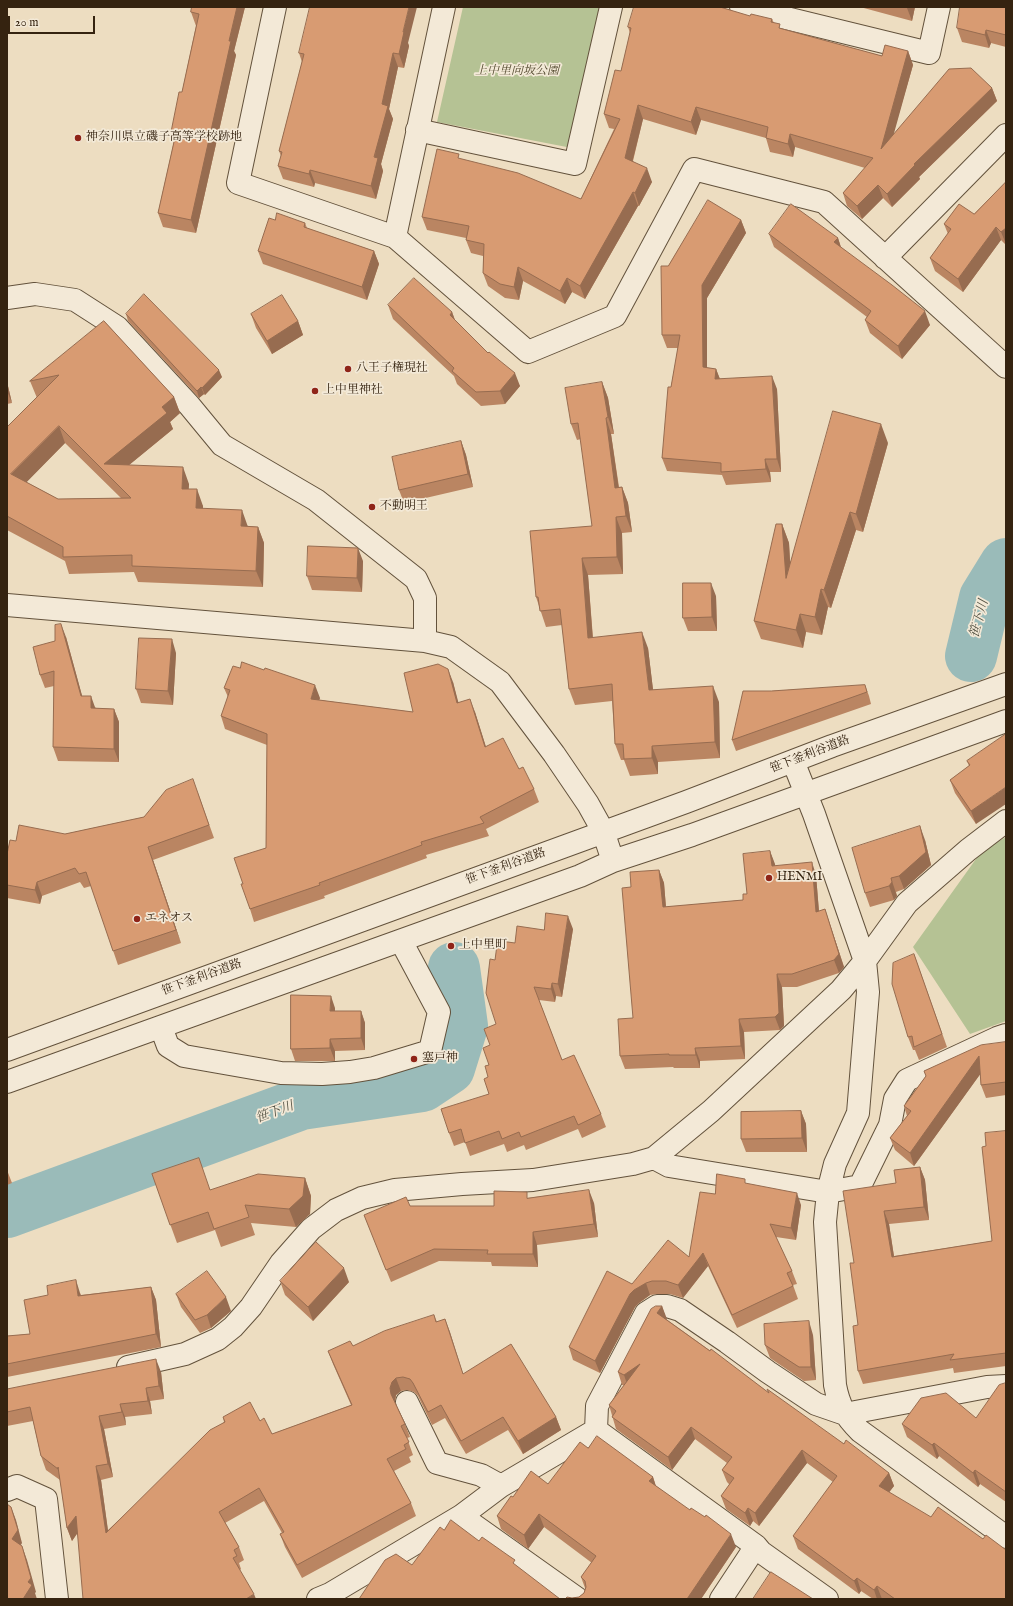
<!DOCTYPE html>
<meta charset="utf-8">
<style>
body{margin:0}
#map{position:relative;width:1013px;height:1606px;overflow:hidden;background:#edddc1;font-family:"IM FELL English",serif}
canvas{display:block}
.frame{position:absolute;inset:0;border:8px solid #352310;pointer-events:none}
.scale{position:absolute;left:8px;top:16px;width:87px;height:18px;box-sizing:border-box;border:2px solid #352310;border-top:0;padding-left:5px;font-size:12px;line-height:14px;white-space:nowrap;color:#352310;-webkit-text-stroke:3px #f3e9d7;paint-order:stroke}
</style>
<div id="map">
<canvas width="1013" height="1606"></canvas>
<div class="frame"></div>
<div class="scale">20 m</div>
</div>
<script>
const ctx = document.querySelector('canvas').getContext('2d');
ctx.lineJoin = 'round';
function fillPath(path, color) { ctx.fillStyle = color; ctx.fill(path, 'evenodd'); }
function strokePath(path, color, width, dash) { ctx.strokeStyle = color; ctx.lineWidth = width; ctx.lineCap = dash ? 'butt' : 'round'; ctx.setLineDash(dash || []); ctx.stroke(path); }
function drawText(font, color, halo, rows, align = 'center') {
  ctx.font = font + ' "IM FELL English","Noto Serif JP",serif'; ctx.lineWidth = 3.5; ctx.setLineDash([]); ctx.textBaseline = 'middle'; ctx.strokeStyle = halo; ctx.fillStyle = color; for (const [text, x, y, turn = 0] of rows) {
    ctx.save(); ctx.translate(x, y); ctx.rotate((+turn || 0) * Math.PI / 180); ctx.textAlign = isNaN(turn) ? turn : align; if (halo) ctx.strokeText(text, 0, 0); ctx.fillText(text, 0, 0); ctx.restore();
  }
}
fillPath(new Path2D(`
 M463,7H599L572,148L437,122Z
 M1006,837V1021L970,1034L913,947L981,852Z`), '#b5c294');
strokePath(new Path2D(`
 M971,656L985,598L1006,564
 M7,1212L301,1104L422,1086L449,1068L462,1026L454,968`), '#9abbb9', 52);
const minor = new Path2D(`
 M275,7L238,183L395,237L444,7
 M741,7L929,53L939,7
 M417,130L575,164L611,7
 M395,237L528,352L615,316L694,169L824,202L1006,367
 M885,258L1006,135
 M7,298L35,294L75,300L117,327L189,405L222,445L316,500L416,579L425,598V641
 M7,605L425,641L451,647L500,682L554,754L588,804L603,831L613,861
 M793,761L814,814L865,961L868,992L858,1113L835,1164L828,1192L825,1222L835,1385C839,1406 845,1416 860,1431L1006,1537
 M161,1027L168,1046L184,1056L281,1073L322,1074L350,1072L374,1068L430,1051L439,1012L401,941
 M7,1050L686,802L832,746L1006,684
 M7,1082L580,876L613,861L692,835L1006,721
 M654,1158L669,1166L828,1192L860,1186L890,1125L895,1099L907,1080L997,1038L1006,1035
 M128,1367L185,1354L218,1339L233,1327L251,1307L281,1263L311,1229L336,1210L362,1198L395,1190L462,1184L533,1180L633,1164L654,1158L711,1111L841,990L865,961L907,903L968,850L1006,821
 M407,1402L437,1463L481,1475L501,1486
 M596,1430L756,1546L761,1552L827,1599
 M7,1490L17,1486L46,1499L57,1599
 M461,1516L578,1599
 M318,1599L330,1594L461,1516L501,1486L596,1430L597,1406L646,1313L657,1306H667L680,1310L727,1342L768,1372L816,1404L845,1414L987,1387L1006,1386
 M721,1599L756,1546`);
strokePath(minor, '#63523c', 24);
strokePath(minor, '#f3e9d7', 22);
fillPath(new Path2D(`
 M192,7H245L234,51L236,55L196,233L163,227L158,213L174,141L171,132L182,92L196,26L191,12Z
 M860,7H915L912,21Z
 M1006,7V47L991,43L989,48L962,42L957,28Z
 M750,16L772,19L774,23L781,29L882,56L908,51L913,65L893,134L992,88L997,101L919,177L920,179L892,207L883,198L862,219L847,206L843,193L865,168L795,147L793,157L770,152L766,138L701,120L696,135L643,119L633,161L652,182L639,206H638L585,299L572,292L565,304L523,281L519,300L505,298L488,286L483,273V256L471,253L466,240V238L427,230L422,217L461,159L581,199L614,129L609,128L604,114L621,71L630,33L628,27Z
 M408,43L409,46L404,68L398,67L389,109L393,119L381,164L383,171L376,199L315,183L314,187L283,179L278,166L281,156L279,151L302,62L299,53Z
 M1006,182V245L1001,240L963,292L935,271L930,258L948,234L944,224L974,214Z
 M275,220L305,223L307,228L374,251L379,264L367,300L263,264L258,251Z
 M741,220L746,233L707,298V368L716,369L720,379L777,389L781,472H770L771,482L726,485L722,475L667,471L662,458L671,387L678,348H667L662,335L668,266Z
 M769,234L838,238L841,247L930,325L902,359L870,333L865,320L867,317L774,247Z
 M388,305L452,312L455,320L520,386L505,404L481,406L457,384L454,376L393,319Z
 M126,314L222,377L205,395L204,394L199,398L128,321Z
 M251,314L298,321L303,335L272,354L256,328Z
 M104,321L174,397L180,413L170,422L173,429L129,465L189,484L188,489L203,506V509L248,526L258,527L264,543L263,587L138,582L134,572L69,574L65,561L7,530V427L37,398L30,381ZM65,443L121,498L58,499L26,482Z
 M7,382L12,403L7,404Z
 M602,382L608,398L614,434H611L619,487H622L628,503L632,532L622,533L623,574L588,575L593,638L648,648L653,690L719,702L720,758L658,762V774L630,776L624,760H621L615,744L612,701L575,705L569,689L562,625L546,627L536,597L592,526L581,439L577,440L571,424Z
 M461,441L466,455L473,487L404,503L399,490Z
 M888,443L863,532L856,530L831,608L828,607L822,635L806,632L803,648L761,639L754,621L782,524L789,543L790,562Z
 M363,561L362,592L312,590L307,576Z
 M716,596L717,631H688L683,618Z
 M66,637L82,696L96,708L114,709L119,722V762L58,761L53,747L54,686L45,688L40,675L55,641Z
 M176,653L173,705L141,703L136,689Z
 M453,682L458,703L475,712L486,747L519,769L534,789L539,802L486,829L489,836L426,855L427,858L324,896L325,898L254,922L250,909L243,884L266,848L267,745L225,729L221,716L228,697L224,688L320,698L319,700L413,712Z
 M865,685L869,696L871,704L736,751L732,740L771,691Z
 M1006,734L976,824L955,793L950,780L969,766L967,761Z
 M198,793L214,838L153,860L181,943L118,965L91,886L84,888L80,882L42,896L40,904L7,898V854L16,841L65,834L144,817Z
 M925,840L931,865L904,889L896,892L897,896L894,900L870,907L865,893Z
 M770,851L775,866L816,875L819,911L825,909L844,967L839,973L797,987H782L784,1026L780,1030L744,1032L745,1059L700,1061V1068H674L673,1067L625,1069L620,1056L633,1018L659,870L664,883L666,907L743,900L747,894Z
 M573,929L562,997L556,996L555,1002L539,1000L562,1060L601,1114L606,1127L582,1138L578,1129L526,1150L524,1145L507,1152L504,1144L470,1156L465,1142L454,1146L449,1133L489,1094L488,1077L490,1045L496,1024L495,960L499,945L515,943L544,930Z
 M914,954L947,1047L919,1060L915,1050H913L908,1037Z
 M335,1008V1011H361L365,1023V1050L335,1051V1061H295L291,1049Z
 M1006,1042V1095L986,1098L981,1085L980,1074L914,1166L895,1150L890,1138L907,1116L904,1106L926,1076L924,1071Z
 M801,1111L806,1124L807,1152H746L741,1139Z
 M1006,1131V1366L954,1373L953,1368L863,1384L858,1371V1325L854,1263L896,1183L920,1167L925,1180L929,1220L889,1224L894,1256L992,1241L986,1146Z
 M7,1170L12,1183L7,1185Z
 M152,1174L211,1190L305,1178L311,1196L310,1214L296,1227L251,1223L255,1235L221,1247L215,1230L177,1243Z
 M747,1184L801,1205L796,1240L776,1237L792,1271L797,1284L793,1285L798,1299L737,1328L708,1266L683,1298L670,1294H657L650,1295L639,1303L635,1307L600,1373L573,1360L569,1347L632,1284L689,1257L715,1194Z
 M529,1198L594,1203L598,1237L537,1245L538,1267L492,1266L491,1262L439,1261L391,1282L364,1215L410,1206H494Z
 M280,1281L349,1282L313,1321L285,1295Z
 M151,1287L156,1300L161,1347L7,1377V1336L30,1334L80,1293L81,1295Z
 M176,1294L231,1311L211,1328L200,1333L181,1307Z
 M662,1306L666,1319L768,1392L844,1444L889,1473L894,1486L889,1492L1006,1599H873L861,1591L859,1594L798,1549L793,1536L833,1482L807,1463L759,1526L753,1521L750,1526L726,1509L721,1496L730,1485L727,1482L722,1470L727,1463L695,1439L672,1470L616,1429L609,1405L624,1385H622L618,1372Z
 M434,1315L437,1322L445,1319L463,1374L556,1417L561,1430L523,1454L508,1430L466,1454L445,1418L432,1425L418,1396L414,1392L407,1390L401,1391L396,1395L395,1401V1402L405,1424L410,1437L407,1438L413,1455L409,1457L411,1462L394,1471L411,1503L416,1516L302,1578L285,1547L280,1534L282,1533L264,1501L225,1523L239,1547L244,1560L239,1563L241,1569L240,1570L77,1534L72,1541L67,1528L60,1480L46,1470L41,1456L33,1421L7,1426V1389L161,1372L164,1399L150,1401L152,1414L125,1417L126,1425L104,1429L113,1477L101,1480L108,1530L224,1422L223,1417L260,1421L272,1434L351,1405L333,1364L328,1351L353,1346Z
 M813,1335L816,1380L804,1381L770,1358L765,1345Z
 M1006,1383V1502L980,1484L978,1487L939,1456L937,1459L907,1437L902,1424L976,1418Z
 M588,1448L653,1477L656,1486L736,1547L701,1599L572,1598L579,1597L584,1593L585,1588L581,1577L592,1563L544,1527L528,1549L501,1529L497,1516L513,1497L548,1484Z`), '#ba8562');
fillPath(new Path2D(`
 M237,7H245L234,51L236,55L196,233L191,220L229,41Z
 M409,7H417L408,43L409,46L404,68L399,54L403,32Z
 M907,7H915L912,21L907,8Z
 M986,30L991,43L989,48L985,35Z
 M908,51L913,65L886,162L881,149Z
 M393,53L398,67L389,109L393,119L381,164L383,171L376,199L371,186L382,104Z
 M992,88L997,101L919,177L920,179L892,207L887,194L914,164Z
 M638,105L643,119L630,171L625,158Z
 M696,107L701,120L696,135L691,122Z
 M790,134L795,147L793,157L788,144Z
 M647,168L652,182L639,206L635,193Z
 M310,170L315,183L314,187L309,174Z
 M878,185L883,198L862,219L857,206Z
 M633,192L638,206L585,299L580,286Z
 M741,220L746,233L707,298V380L703,367L702,285Z
 M996,227L1001,240L963,292L958,279Z
 M1006,228V244L1001,232Z
 M838,238L842,251L834,242Z
 M374,251L379,264L367,300L362,287Z
 M518,267L523,281L519,300L514,287Z
 M567,278L572,292L565,304L560,291Z
 M925,311L930,325L902,359L898,346Z
 M452,312L457,326L450,315Z
 M298,321L303,335L272,354L267,341Z
 M716,369L721,382L715,379Z
 M219,370L222,377L205,395L202,388Z
 M515,373L520,386L505,404L500,391Z
 M772,376L777,389L781,472L777,459Z
 M7,382L12,403L7,391Z
 M602,382L608,398L614,434L608,417Z
 M201,387L204,394L199,398L197,391Z
 M174,397L180,413L170,422L173,429L112,479L104,464L162,407Z
 M606,418L611,434L621,504L615,488Z
 M881,424L888,443L863,532L856,514Z
 M59,426L65,443L18,491L11,474Z
 M461,441L466,455L473,487L468,474Z
 M765,459L770,472L771,482L766,469Z
 M183,467L189,484L188,506L182,489Z
 M622,487L628,503L632,532L626,516Z
 M197,489L203,506L202,525L196,508Z
 M242,510L248,527L241,526Z
 M850,512L856,530L831,608L824,590Z
 M616,517L622,533L623,574L617,557Z
 M782,524L789,543L792,596L786,578Z
 M258,527L264,543L263,587L256,571Z
 M358,548L363,561L362,592L357,578Z
 M582,558L588,575L594,655L588,638Z
 M711,583L716,596L717,631L712,617Z
 M821,589L828,607L822,635L815,617Z
 M800,614L806,632L803,648L796,630Z
 M61,624L66,637L86,710L81,696Z
 M642,632L648,648L655,706L649,690Z
 M172,639L176,653L173,705L168,691Z
 M448,669L453,682L462,716L457,703Z
 M315,685L320,698L315,712L311,699Z
 M713,686L719,702L720,758L715,742Z
 M91,696L96,710L91,708Z
 M470,699L475,712L490,760L485,747Z
 M114,709L119,722V762L114,749Z
 M652,746L658,762V774L652,758Z
 M1006,787V804L976,824L971,811Z
 M920,826L925,840L931,865L904,889L899,876Z
 M148,847L153,860L181,943L176,930Z
 M770,851L775,864L776,879L772,866Z
 M812,862L816,875L820,925L816,912Z
 M659,870L664,883L667,921L663,907Z
 M891,878L897,896L894,900L889,886Z
 M37,882L42,896L40,904L35,890Z
 M825,909L844,967L839,973L834,960Z
 M568,916L573,929L562,997L558,984Z
 M777,974L782,987L784,1026L780,1030L775,1017Z
 M552,983L556,996L555,1002L551,989Z
 M331,996L335,1008V1023L330,1011Z
 M361,1011L365,1023V1050L361,1038Z
 M739,1019L744,1032L745,1059L741,1046Z
 M330,1039L335,1051V1061L330,1048Z
 M695,1048L700,1061V1068L696,1055Z
 M979,1056L984,1069L914,1166L910,1153Z
 M801,1111L806,1124L807,1152L802,1138Z
 M920,1167L925,1180L929,1220L924,1207Z
 M305,1178L311,1196L310,1214L296,1227L289,1209Z
 M589,1190L594,1203L598,1237L594,1224Z
 M797,1193L801,1205L796,1240L791,1228Z
 M884,1211L889,1224L896,1270L892,1257Z
 M533,1232L537,1245L538,1267L533,1254Z
 M703,1253L708,1266L683,1298L678,1285Z
 M344,1268L349,1282L313,1321L308,1307Z
 M76,1280L80,1293L83,1308L78,1296Z
 M646,1283L650,1295L639,1303L635,1307L600,1373L595,1361L630,1294L634,1290Z
 M151,1287L156,1300L161,1347L156,1334Z
 M226,1297L231,1311L211,1328L207,1315Z
 M662,1306L667,1319L662,1325L657,1313Z
 M445,1319L450,1332L467,1387L463,1374Z
 M809,1321L813,1335L816,1380L811,1367Z
 M156,1359L161,1372L164,1399L159,1386Z
 M640,1364L628,1387L624,1375Z
 M396,1378L401,1391L396,1395L395,1401L396,1407L391,1394L390,1388L392,1382Z
 M146,1388L150,1401L152,1414L148,1401Z
 M120,1404L125,1417L126,1425L122,1412Z
 M99,1416L104,1429L113,1477L108,1464Z
 M556,1417L561,1430L523,1454L518,1441Z
 M691,1427L695,1439L672,1470L668,1457Z
 M934,1443L939,1456L937,1459L932,1445Z
 M802,1450L807,1463L759,1526L755,1513Z
 M96,1466L101,1480L110,1546L106,1533Z
 M975,1470L980,1484L978,1487L973,1473Z
 M889,1473L894,1486L884,1499L879,1486Z
 M653,1477L657,1490L649,1481Z
 M11,1507L16,1520L22,1543L17,1552L12,1539Z
 M748,1508L753,1521L750,1526L745,1513Z
 M539,1514L544,1527L528,1549L524,1535Z
 M76,1516L80,1529L72,1541L67,1528Z
 M731,1534L736,1547L701,1599H687Z
 M22,1546L27,1560L36,1592L35,1593L37,1599H23L28,1582Z
 M857,1578L861,1591L859,1594L854,1581Z
 M877,1586L882,1599H877L874,1590Z
 M254,1594L256,1599H246Z`), '#976c50');
const building = new Path2D(`
 M192,7H237L229,41H231L191,220L158,213L176,133L171,132L179,92H182L199,14L191,12Z
 M310,7H409L403,32H404L399,54L393,53L382,104L388,106L374,157L378,158L371,186L310,170L309,174L278,166L282,152L279,151L304,54L299,53Z
 M634,7H720L750,16L751,14L772,19L771,22L780,24L779,28L882,56L885,45L908,51L881,149L949,69L971,68L992,88L914,164L915,165L887,194L878,185L857,206L843,193L873,158L790,134L788,144L766,138L768,127L696,107L691,122L638,105L625,158L647,168L635,193L633,192L580,286L567,278L560,291L518,267L514,287L500,284L483,273L484,244L466,240L469,226L422,217L437,149L459,154L458,158L518,173L581,199L620,119L604,114L615,70L621,71L631,28L628,27Z
 M960,7H1006V35L986,30L985,35L957,28Z
 M1006,182V228L1001,232L996,227L958,279L930,258L951,229L944,224L959,204L974,214Z
 M708,200L741,220L702,285L703,367L716,369L715,379L772,376L777,459H765L766,469L721,472V463L662,458L668,387H671L680,335H662L661,266H668Z
 M791,204L838,238L834,242L892,285L925,311L898,346L865,320L871,311L769,234Z
 M277,213L305,223L304,227L374,251L362,287L258,251L269,218L275,220Z
 M414,278L452,312L450,315L488,353L489,352L515,373L500,391L476,392L452,371L454,368L388,305Z
 M144,294L219,370L202,388L201,387L197,391L126,314Z
 M282,295L298,321L267,341L251,314Z
 M104,321L174,397L162,407L167,413L104,464L183,467L182,489H197L196,508L242,510L241,526L258,527L256,571L132,566V555L63,557V547L7,516V427L59,375L30,381ZM59,426L131,498L58,499L11,474Z
 M602,382L608,417L606,418L615,488L622,487L626,516L616,517L617,557L582,558L588,638L642,632L649,690L713,686L715,742L652,746V758L624,759L623,744H615L612,684L569,689L560,609L540,611L538,597H536L530,531L592,526L578,423L571,424L565,388Z
 M833,411L881,424L856,514L850,512L824,590L821,589L815,617L800,614L796,630L754,621L776,524H782L786,578Z
 M461,441L468,474L399,490L392,457Z
 M308,546L358,548L357,578L307,576Z
 M683,583H711L712,617L683,618Z
 M61,624L81,696H91V708L114,709V749L53,747L54,671L40,675L33,647L55,641V625Z
 M139,638L172,639L168,691L136,689Z
 M242,662L264,670L265,668L315,685L311,699L413,712L404,673L438,664L448,669L457,703L470,699L485,747L503,738L519,769L523,767L534,789L480,817L484,823L421,842L422,845L319,883L320,885L250,909L241,884H243L234,858L266,848L267,734L221,716L230,690L224,688L233,666L240,668Z
 M865,685L867,692L732,740L743,691H771Z
 M1006,734V787L971,811L950,780L970,765L967,761Z
 M193,779L209,825L148,847L176,930L113,951L86,872L79,874L75,868L37,882L35,890L7,885V854L10,840L16,841L19,825L65,834L144,817L166,790Z
 M920,826L926,852L899,876L891,878L892,882L889,886L865,893L852,848Z
 M770,851L772,866L812,862L816,912L825,909L839,954L834,960L792,974H777L779,1013L775,1017L739,1019L741,1046L695,1048L696,1055H669V1054L620,1056L618,1019L633,1018L622,888L631,887L630,872L659,870L663,907L743,900V894H747L743,854Z
 M546,913L568,916L558,984L552,983L551,989L534,987L562,1060L574,1055L601,1114L578,1125L574,1116L521,1137L519,1132L502,1139L499,1131L465,1143L461,1129L449,1133L441,1109L489,1094L484,1079L488,1077L485,1066L489,1065L483,1048L490,1045L484,1029L496,1024L486,993L490,959L495,960L497,945H499L500,941L515,943L517,926L544,930Z
 M914,954L942,1034L914,1047L912,1036L908,1037L892,984L893,963Z
 M291,995L331,996L330,1011H361V1038L330,1039V1048L291,1049Z
 M1006,1042V1082L981,1085L979,1056L910,1153L890,1138L911,1111L904,1106L926,1076L924,1071L981,1045Z
 M801,1111L802,1138L741,1139V1112Z
 M1006,1131V1353L950,1360L954,1354L858,1371L853,1326L858,1325L850,1263H854L843,1191L896,1183L894,1170L920,1167L924,1207L884,1211L892,1257L992,1241L982,1147L986,1146L985,1133Z
 M199,1158L210,1190L258,1174L305,1178L303,1196L289,1209L245,1205L249,1217L214,1229L208,1212L170,1225L152,1174Z
 M717,1174L745,1179V1183L797,1193L791,1228L770,1224L792,1271L787,1273L793,1286L732,1315L703,1253L678,1285L666,1281H652L646,1283L634,1290L630,1294L595,1361L569,1347L607,1271L632,1284L668,1240L689,1257L700,1192L715,1194Z
 M589,1190L594,1224L533,1232V1254H487L488,1250L434,1249L386,1270L364,1215L406,1197L410,1206H494V1191L527,1192V1198Z
 M316,1242L344,1268L308,1307L280,1281Z
 M207,1271L226,1297L207,1315L195,1320L176,1294Z
 M76,1280L78,1296L151,1287L156,1334L7,1364V1336L30,1334L24,1300L48,1295L47,1286Z
 M656,1306H662L657,1313L710,1351L711,1349L769,1393L767,1389L844,1444L846,1440L889,1473L879,1486L931,1517L938,1507L983,1539L986,1535L1006,1550V1599H895L877,1586L874,1590L857,1578L854,1581L793,1536L837,1476L802,1450L755,1513L748,1508L745,1513L721,1496L734,1478L722,1470L732,1457L691,1427L668,1457L612,1417L616,1411L609,1405L640,1364L624,1375L618,1372L651,1309Z
 M434,1315L436,1322L445,1319L463,1374L511,1344L556,1417L518,1441L503,1417L461,1441L441,1405L428,1412L413,1383L410,1379L403,1377L396,1378L392,1382L390,1388L391,1394L405,1424L401,1426L409,1442L404,1445L406,1449L387,1459L411,1503L297,1565L280,1534L284,1532L259,1488L219,1512L239,1547L234,1550L237,1556L233,1558L254,1594L246,1599H83L76,1516L67,1528L58,1467V1469L41,1456L30,1407L7,1412V1389L156,1359L159,1386L146,1388L148,1401L120,1404L122,1412L99,1416L108,1464L96,1466L106,1533L210,1430L225,1422L223,1417L250,1402L260,1421L264,1418L272,1434L352,1405L328,1351L350,1341L353,1346L384,1331Z
 M809,1321L811,1367H799L765,1345L764,1324Z
 M1006,1383V1492L975,1470L973,1473L934,1443L932,1445L902,1424L921,1398L946,1393L976,1418L999,1385Z
 M597,1436L653,1477L649,1481L690,1510L691,1508L705,1517L706,1515L731,1534L687,1599H565L567,1597L572,1598L579,1597L584,1593L586,1587L585,1581L581,1577L596,1556L539,1514L524,1535L497,1516L511,1496L513,1497L531,1471L548,1484L580,1442L588,1448Z
 M7,1504L11,1507L18,1530L12,1539L22,1546L31,1578L28,1582L32,1585L23,1599H7Z
 M451,1520L479,1541L482,1537L509,1556L515,1560L513,1563L560,1599H359L385,1560L396,1554L412,1565L440,1527L444,1530Z
 M771,1572L813,1599H753Z`);
fillPath(building, '#d89b72');
strokePath(building, '#976c50', 1);
for (const [x, y, r, color] of [
 [78,138,4,"#8f2418"],
 [348,369,4,"#8f2418"],
 [315,391,4,"#8f2418"],
 [372,507,4,"#8f2418"],
 [769,878,4,"#8f2418"],
 [137,919,4,"#8f2418"],
 [451,946,4,"#8f2418"],
 [414,1059,4,"#8f2418"]
]) { const dot = new Path2D(); dot.arc(x, y, r, 0, 2 * Math.PI); ctx.fillStyle = color; ctx.fill(dot); strokePath(dot, '#f3e9d7', 1.5); }
drawText('italic 12px', '#554b31', '#f3e9d7', [
 ["上中里向坂公園",517,72]
]);
drawText('12px', '#352310', '#f3e9d7', [
 ["神奈川県立磯子高等学校跡地",86,138],
 ["八王子権現社",356,369],
 ["上中里神社",323,391],
 ["不動明王",380,507],
 ["HENMI",777,878],
 ["エネオス",145,919],
 ["上中里町",459,946],
 ["塞戸神",422,1059]
], 'left');
drawText('12px', '#352310', '#f3e9d7', [
 ["笹下釜利谷道路",810,755,-21],
 ["笹下釜利谷道路",506,867,-20],
 ["笹下釜利谷道路",202,978,-20]
]);
drawText('italic 13px', '#535143', '#f3e9d7', [
 ["笹下川",980,619,-75],
 ["笹下川",275,1113,-20]
]);
</script>
